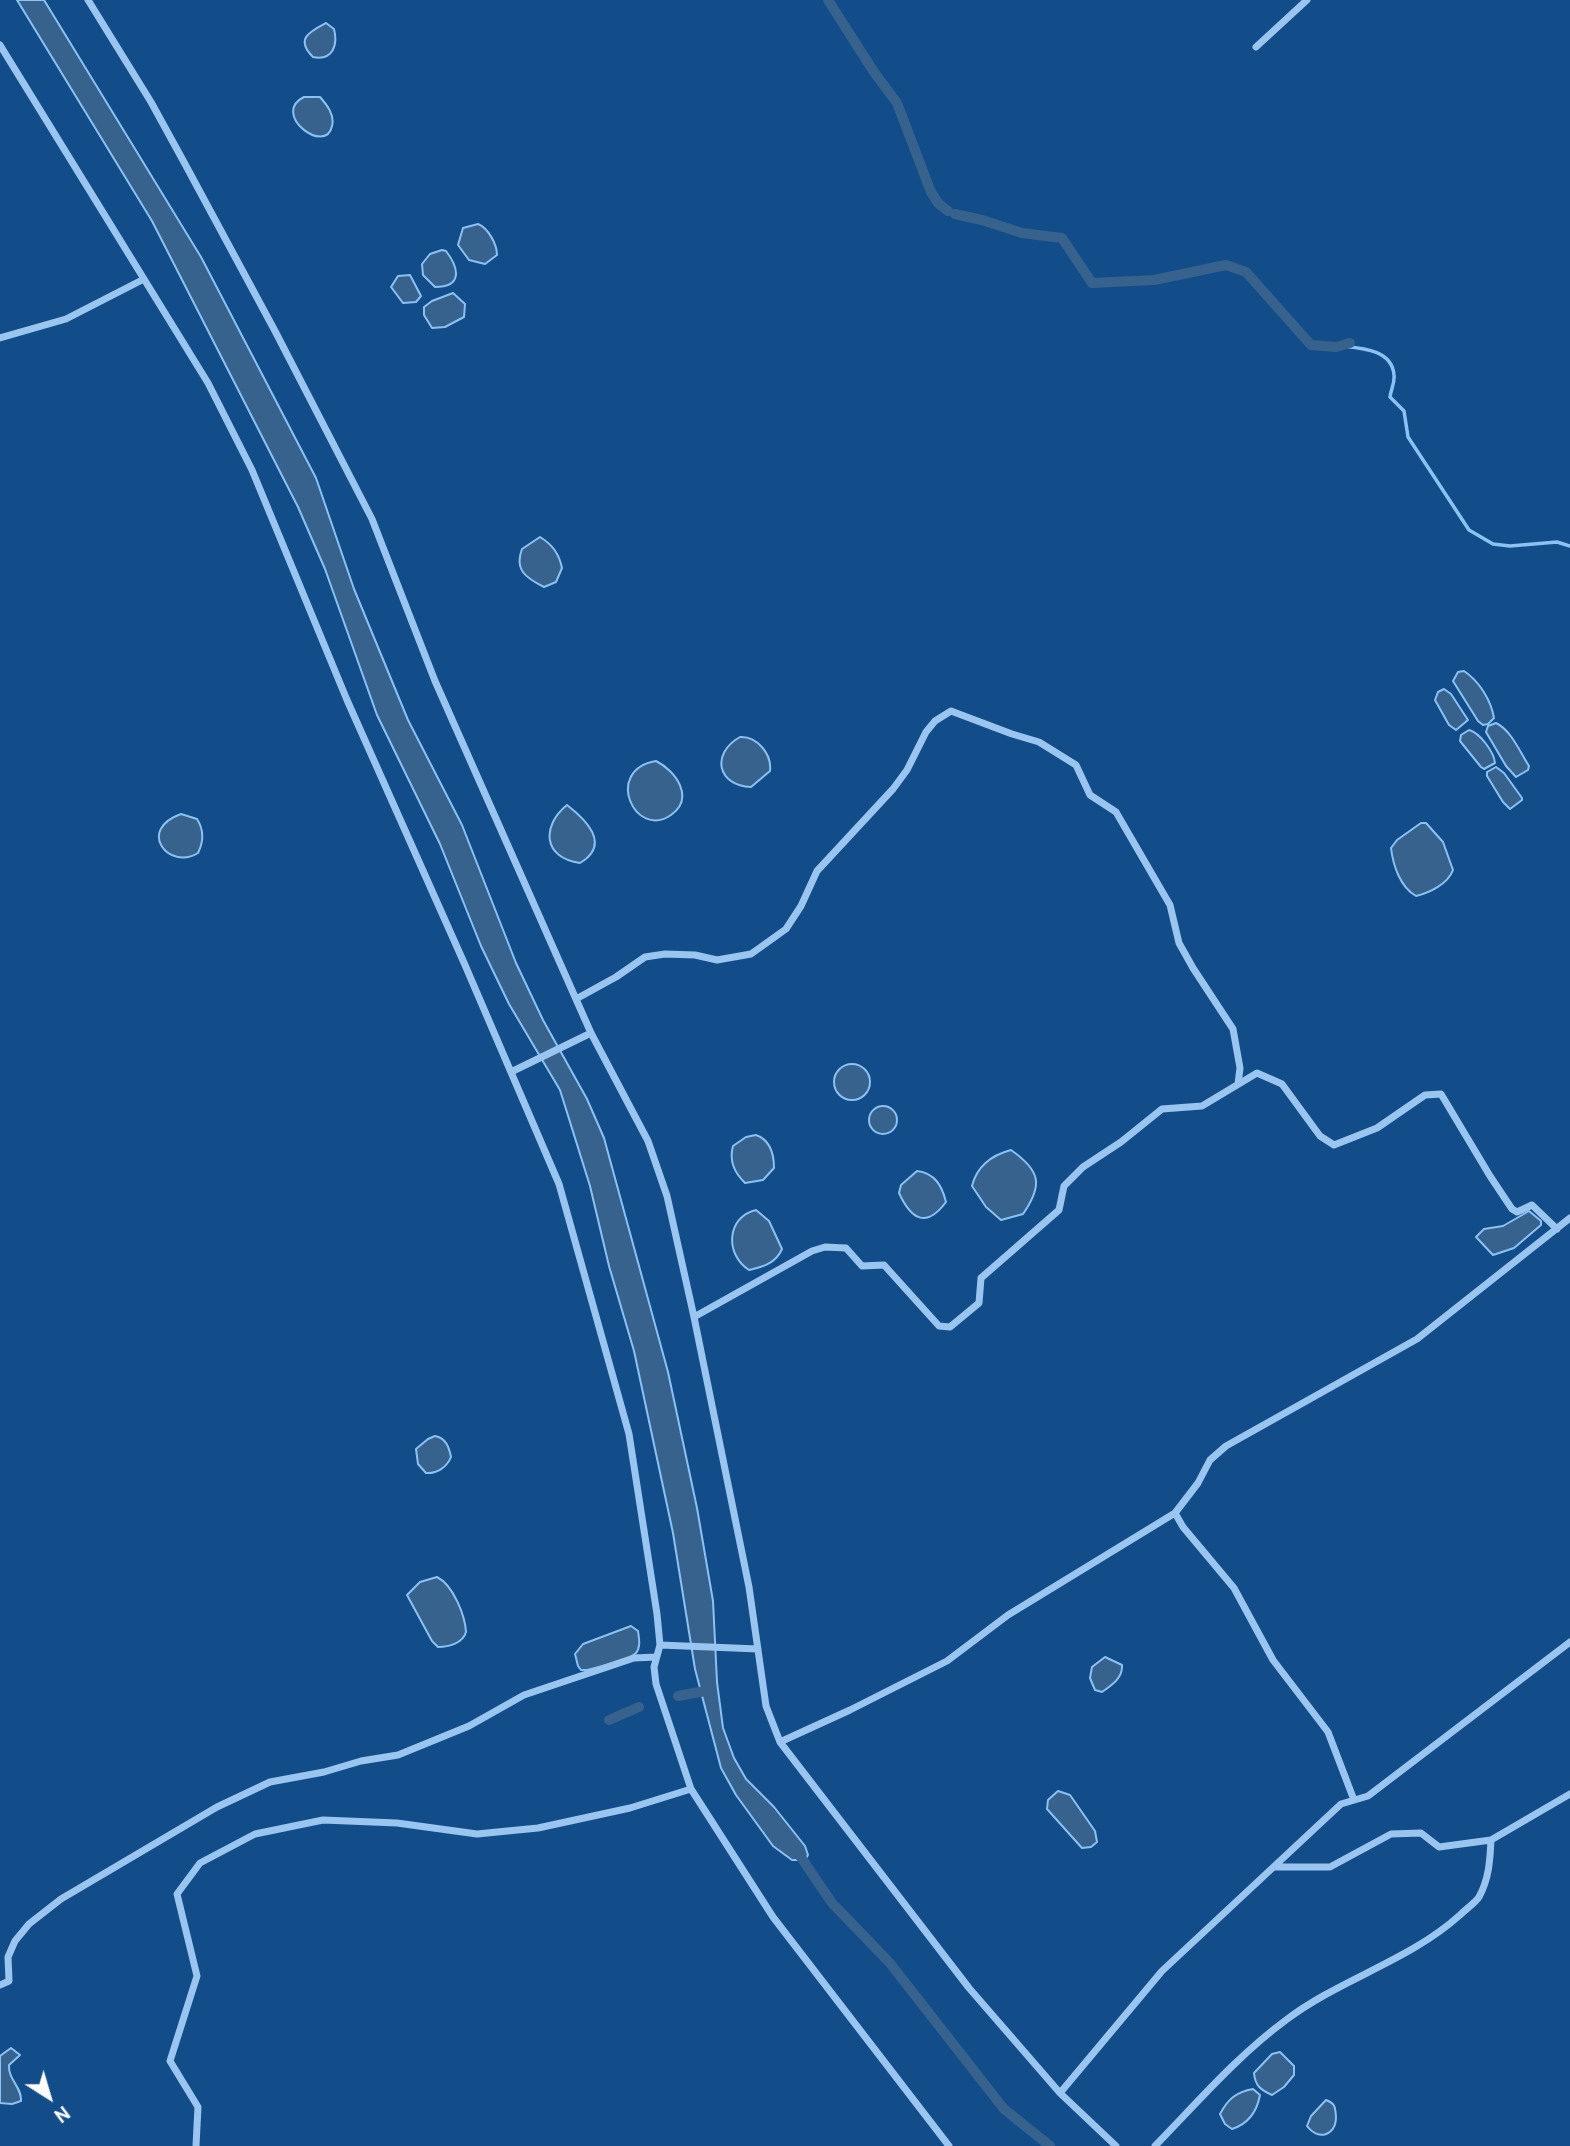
<!DOCTYPE html>
<style>
body{margin:0}
#map{position:relative;width:1570px;height:2146px;overflow:hidden;background:#134d89;font-family:Cabin,sans-serif}
canvas{display:block}
.north{position:absolute;left:14px;top:2062px;width:70px;height:70px;-webkit-text-stroke:5px #134d89;paint-order:stroke;rotate:143deg;font-size:19px;font-weight:700;line-height:28px;text-align:center;color:#fff}
.north::after{content:'';display:block;margin:auto;width:24px;height:32px;background:#fff;clip-path:polygon(50% 0,100% 100%,50% 72%,0 100%)}
</style>
<div id="map">
<canvas width="1570" height="2146"></canvas>
<div class="north">N</div>
</div>
<script>
const ctx = document.querySelector('canvas').getContext('2d');
ctx.lineJoin = 'round';
function fillPath(path, color) { ctx.fillStyle = color; ctx.fill(path, 'evenodd'); }
function strokePath(path, color, width, dash) { ctx.strokeStyle = color; ctx.lineWidth = width; ctx.lineCap = dash ? 'butt' : 'round'; ctx.setLineDash(dash || []); ctx.stroke(path); }
const water = new Path2D(`
 M17,0H44L201,257L316,478L354,589L408,720L462,825L516,963L543,1020L587,1099L604,1138L668,1372L697,1508L713,1601L717,1682L723,1728L734,1758L746,1779L774,1807L805,1846L808,1855L805,1860H792L773,1846L736,1795L721,1768L695,1669L673,1533L634,1351L609,1266L590,1186L560,1090L509,1004L481,946L440,844L377,715L325,569L298,507L152,221Z
 M326,23L334,29C338,45 333,61 313,57C295,39 309,32 326,23Z
 M304,97H320C327,105 335,115 332,126C326,156 270,114 304,97Z
 M478,224C488,228 497,244 497,255L485,264L469,260L458,245L463,228Z
 M442,250L446,251C459,268 463,287 435,287L423,275L422,264L430,254Z
 M410,275L421,296L416,302L403,303L391,287L398,276Z
 M453,293L465,304L464,317L445,327L432,328L424,315V307L432,301Z
 M540,537C553,545 559,554 562,568L556,582L544,587C526,578 514,570 522,549Z
 M1464,671C1479,681 1491,700 1494,718L1488,724L1483,725L1478,721L1453,681L1458,672Z
 M1444,689L1451,694L1468,720L1456,730L1449,725L1435,700L1438,692Z
 M1496,723C1511,730 1520,752 1529,766L1528,770L1516,777L1506,766L1486,732L1488,726Z
 M1469,730C1480,733 1494,752 1495,763L1484,769L1481,767L1460,741L1461,735Z
 M740,737C757,736 772,754 770,771L751,787C718,786 710,754 740,737Z
 M656,761C676,771 695,798 671,815C635,840 603,770 656,761Z
 M1496,767L1504,773L1522,798V800L1510,809L1503,802L1487,776V772Z
 M567,805C585,819 612,844 580,863C543,858 541,826 567,805Z
 M181,814L197,819C204,830 204,841 198,853C169,871 136,830 181,814Z
 M1421,823H1426L1443,842L1453,870C1448,884 1429,893 1416,896C1400,887 1393,865 1391,848L1397,840Z
 M834 1082a18 18 0 1 1 36 0a18 18 0 1 1-36 0Z
 M869 1120a14 14 0 1 1 28 0a14 14 0 1 1-28 0Z
 M756,1135C770,1140 774,1154 774,1168L763,1180L745,1183C734,1172 729,1161 733,1146L746,1137Z
 M1011,1150C1041,1171 1043,1185 1023,1214L1001,1220L986,1207L972,1186C977,1166 992,1155 1011,1150Z
 M917,1171C935,1173 942,1186 946,1202C926,1229 911,1219 899,1193L901,1185Z
 M756,1210L769,1221L782,1249C776,1263 763,1267 749,1270C725,1255 726,1217 756,1210Z
 M1529,1211L1541,1221V1225L1514,1248L1493,1255L1476,1237L1484,1229L1503,1226Z
 M435,1436C446,1438 449,1447 451,1457C447,1467 437,1474 426,1473L418,1464L416,1449L428,1439Z
 M437,1577C453,1585 465,1615 466,1632C463,1643 449,1647 438,1647L432,1641L407,1595L420,1582Z
 M631,1626L638,1631C639,1638 641,1647 636,1653C629,1661 598,1667 587,1670H581L578,1666L575,1654L583,1644Z
 M1105,1657L1122,1665C1123,1678 1112,1685 1102,1692L1095,1690L1090,1678L1092,1667Z
 M1058,1791L1070,1795L1095,1831L1097,1842L1091,1847L1082,1848L1047,1809L1048,1800Z
 M11,2048L20,2055L9,2065C8,2080 22,2087 21,2101L12,2104L0,2103V2056Z
 M1280,2052L1294,2066V2075L1284,2087L1272,2095C1261,2090 1255,2086 1254,2073L1272,2054Z
 M1253,2089L1260,2095C1257,2111 1248,2124 1232,2129L1225,2124L1220,2114C1228,2099 1236,2092 1253,2089Z
 M1326,2100C1336,2104 1335,2107 1336,2117C1336,2136 1318,2141 1307,2126L1311,2116Z`);
fillPath(water, '#37628e');
strokePath(water, '#8bc1f3', 2);
strokePath(new Path2D(`
 M1341,346C1360,348 1392,349 1394,375C1395,383 1391,389 1390,397L1404,411L1408,437L1469,530L1493,544L1510,546L1557,542L1570,546`), '#8bc1f3', 3.5);
strokePath(new Path2D(`
 M828,0L874,72L897,103L931,192L938,203L948,211
 M955,214L982,220L1022,233L1062,238L1092,283L1154,280L1226,265L1246,272L1311,345L1336,347L1350,343
 M678,1696L711,1690
 M609,1720L639,1707
 M796,1850L832,1903L889,1962L1004,2109L1050,2146`), '#37628e', 10);
strokePath(new Path2D(`
 M88,0L151,102L185,164L275,331L372,519L435,681L591,1033L648,1141L667,1196L694,1317L749,1587L766,1706L780,1742L969,1988L1060,2093L1116,2146
 M0,45L208,383L252,470L347,700L465,965L559,1184L629,1434L657,1614L660,1645L654,1667L656,1684L691,1789L773,1917L949,2146
 M1256,47L1307,0
 M0,338L66,319L144,279
 M576,999L616,977L645,957L665,954L695,955L717,960L751,954L786,929L801,906L817,871L893,789L907,770L926,732L935,721L951,711L1012,734L1039,742L1076,765L1090,795L1116,812L1170,905L1179,943L1193,968L1233,1029L1240,1068L1238,1084
 M511,1072L591,1033
 M694,1317L812,1251L825,1247L846,1248L862,1266L884,1265L939,1326L950,1327L979,1303L981,1278L1059,1210L1064,1186L1083,1167L1121,1142L1162,1109L1202,1106L1257,1073L1282,1084L1320,1136L1334,1145L1377,1128L1425,1095L1441,1094L1490,1176L1512,1209L1517,1212L1532,1205L1557,1229
 M1175,1513L1183,1527L1234,1588L1273,1660L1328,1732L1354,1800
 M660,1645L758,1649
 M780,1742L850,1710L947,1661L1008,1615L1175,1513L1198,1483L1210,1460L1226,1446L1417,1339L1570,1218
 M1274,1867H1330L1391,1834L1421,1833L1439,1847L1491,1840L1570,1794
 M0,1985L9,1981L8,1957L15,1941L29,1924L61,1899L217,1807L270,1782L324,1772L361,1761L398,1755L469,1726L524,1695L634,1658L656,1657
 M1060,2093L1162,1971L1341,1804L1368,1796L1570,1642
 M196,2146L198,2107L170,2061L197,1976L177,1894L200,1863L255,1834L323,1820L397,1823L477,1834L538,1828L630,1808L691,1789
 M1155,2146C1197,2103 1237,2056 1286,2020C1340,1979 1409,1961 1460,1915C1466,1909 1475,1903 1479,1897C1489,1879 1490,1860 1491,1840`), '#99c5f0', 7);
</script>
